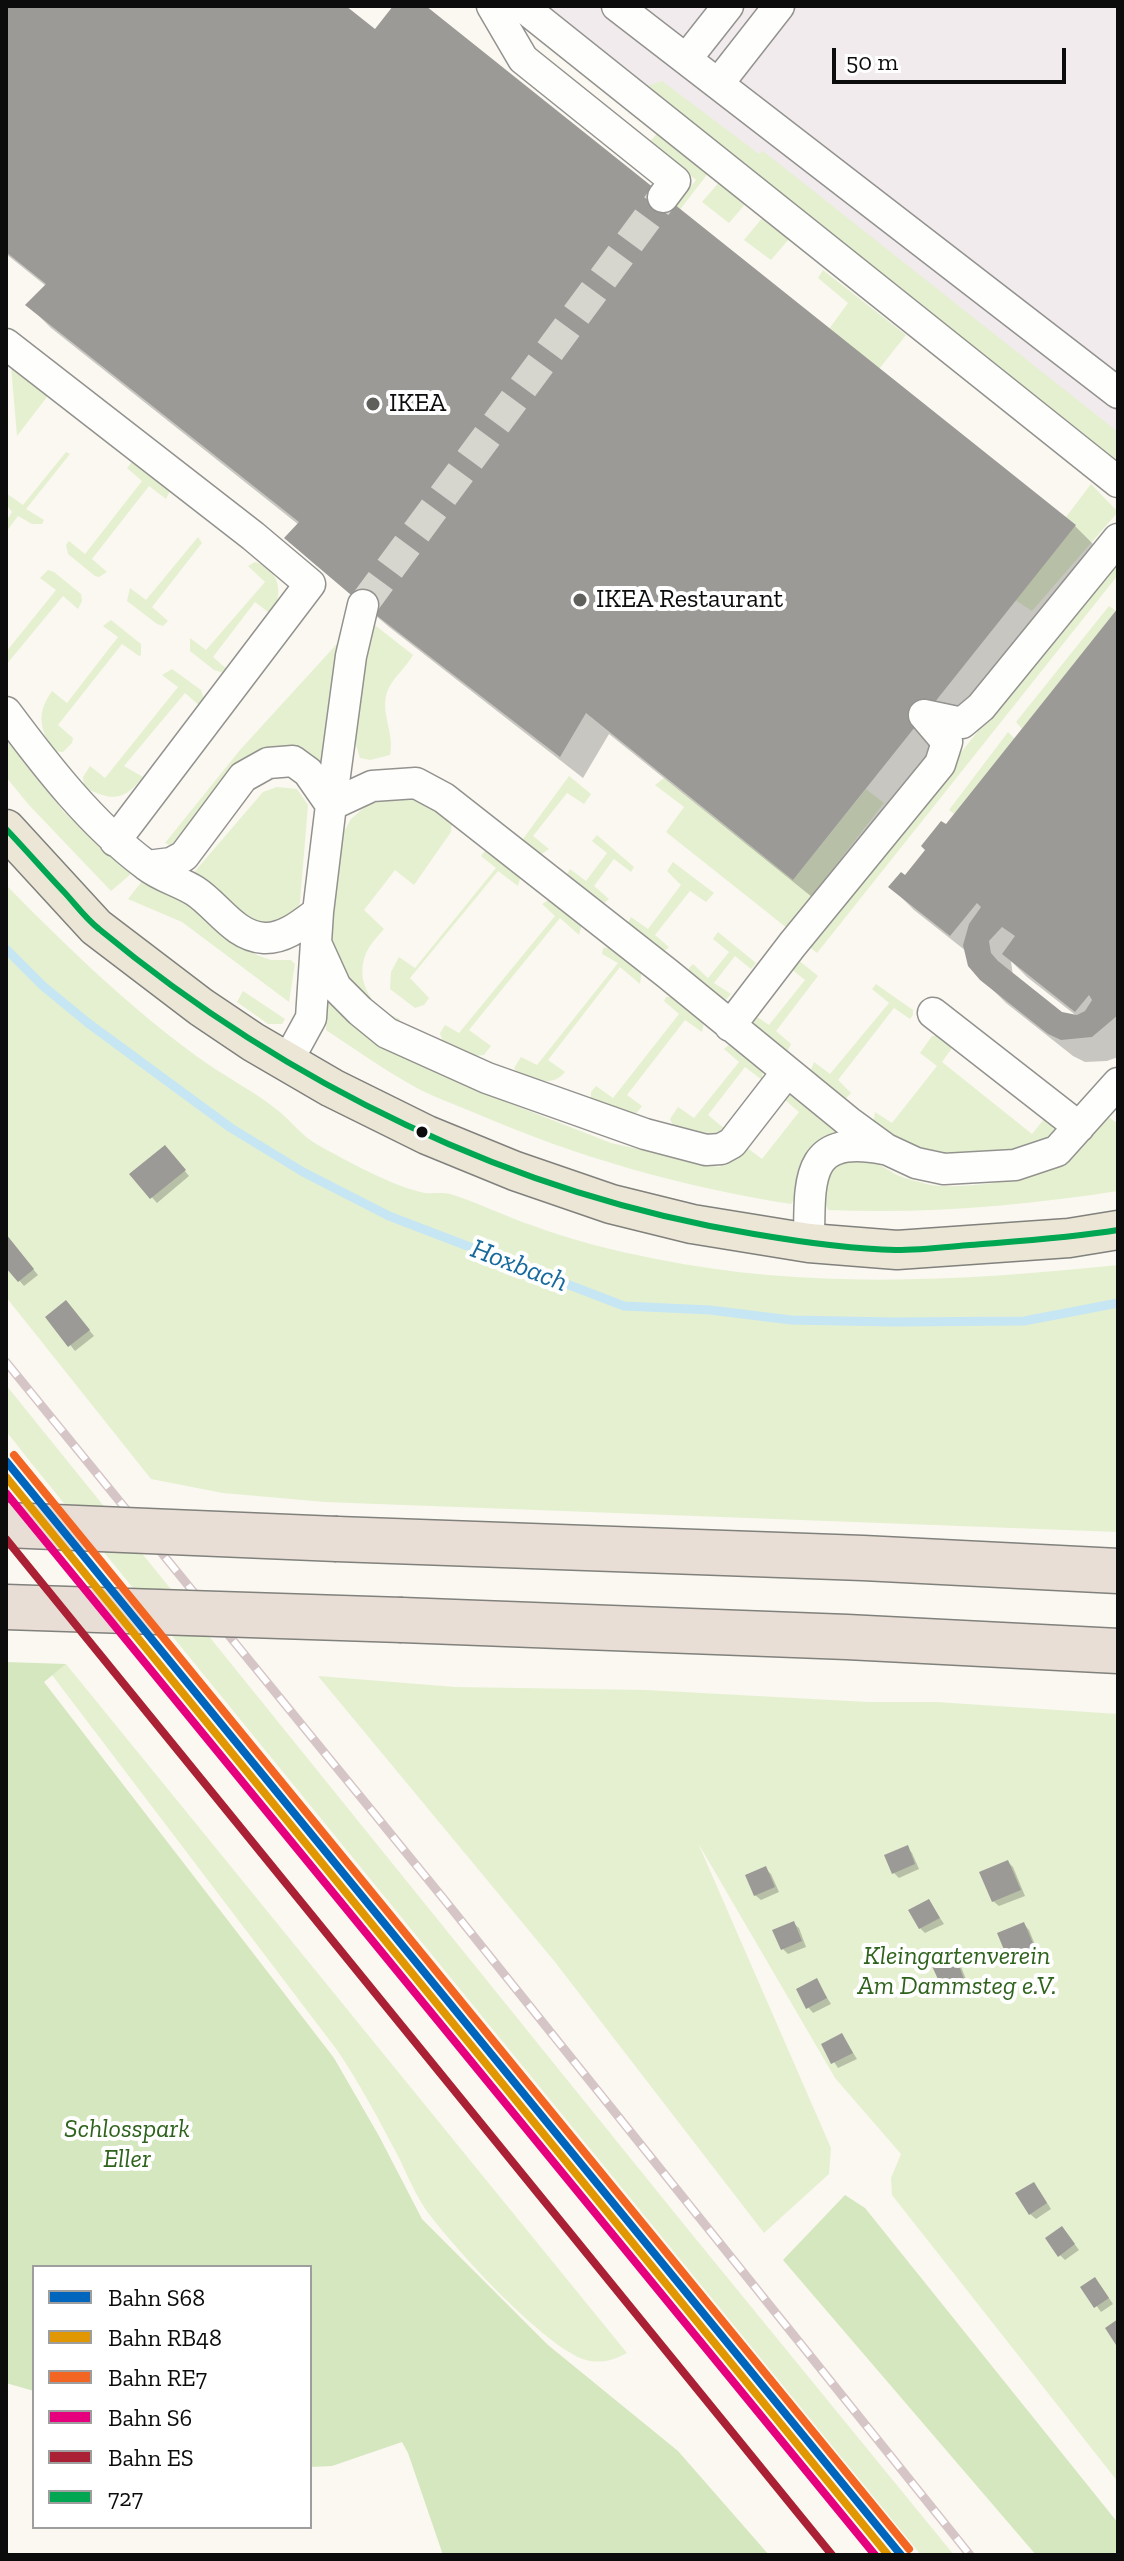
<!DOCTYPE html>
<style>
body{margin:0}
#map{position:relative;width:1124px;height:2561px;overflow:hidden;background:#faf8f0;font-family:"Zilla Slab",serif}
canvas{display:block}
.frame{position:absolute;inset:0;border:8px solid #0c0c0c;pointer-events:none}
.legend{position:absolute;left:32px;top:2265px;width:280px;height:264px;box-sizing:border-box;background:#fff;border:2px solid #9e9e9e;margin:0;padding:10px 14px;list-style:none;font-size:24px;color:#0c0c0c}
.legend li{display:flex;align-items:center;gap:16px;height:40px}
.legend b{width:40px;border:2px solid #9e9e9e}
.scale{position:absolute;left:832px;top:48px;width:234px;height:36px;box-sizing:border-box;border:4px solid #0c0c0c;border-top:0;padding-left:10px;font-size:24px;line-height:28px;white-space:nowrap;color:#0c0c0c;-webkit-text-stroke:6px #fff;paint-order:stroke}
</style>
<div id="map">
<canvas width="1124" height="2561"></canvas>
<div class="frame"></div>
<ul class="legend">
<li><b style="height:10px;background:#0065bd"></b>Bahn S68</li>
<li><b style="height:10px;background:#e09701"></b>Bahn RB48</li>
<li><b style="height:10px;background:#f26522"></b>Bahn RE7</li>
<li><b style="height:10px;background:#e6007e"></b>Bahn S6</li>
<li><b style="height:10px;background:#aa2135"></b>Bahn ES</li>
<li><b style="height:10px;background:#00a651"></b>727</li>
</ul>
<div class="scale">50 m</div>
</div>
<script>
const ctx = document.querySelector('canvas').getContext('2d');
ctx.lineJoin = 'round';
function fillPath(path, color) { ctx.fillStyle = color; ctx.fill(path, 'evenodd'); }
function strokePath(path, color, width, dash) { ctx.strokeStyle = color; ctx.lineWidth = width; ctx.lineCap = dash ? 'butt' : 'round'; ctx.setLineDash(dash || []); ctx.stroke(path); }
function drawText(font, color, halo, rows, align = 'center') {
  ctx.font = font + ' "Zilla Slab",serif'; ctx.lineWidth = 8; ctx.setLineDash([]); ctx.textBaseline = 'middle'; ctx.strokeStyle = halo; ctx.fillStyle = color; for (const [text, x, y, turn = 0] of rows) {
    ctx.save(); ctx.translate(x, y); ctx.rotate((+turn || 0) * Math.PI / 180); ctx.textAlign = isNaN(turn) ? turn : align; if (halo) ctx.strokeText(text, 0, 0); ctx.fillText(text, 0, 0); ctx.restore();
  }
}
fillPath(new Path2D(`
 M543,6H1118V462Z`), '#f1ebed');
fillPath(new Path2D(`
 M662,81L759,154L763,151L1118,432V467L641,88Z
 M659,131L709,172L679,211L676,205L696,180L649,143Z
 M721,180L747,202L729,223L702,202Z
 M763,217L789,239L771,260L744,240Z
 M823,270L906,335L879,369L829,329L848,303L818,278Z
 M11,366L50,393L17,436Z
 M66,452L70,454L26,509L44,520L42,524H32L18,516L6,532V521L12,512L6,504V493L23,505Z
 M132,462L137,463L168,487L170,491L166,499L149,486L92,559L107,572L99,577L95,576L68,554L66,545L69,541L85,554L142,481L127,468Z
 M1091,484L1118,512L1032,611L1015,600L1076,525L1066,517Z
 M198,537L202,543L152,607L168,621L163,626L157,624L127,601L130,588L146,600Z
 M1118,554V575L817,953L808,946Z
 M255,562C281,570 283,594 272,615L255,602L213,657L228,670L224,673L214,670L190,651V638L206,650L265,582L248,566Z
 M48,570L54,572L81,594L82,601L78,609L63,596L6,665V652L56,590L40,578Z
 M1109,606L1116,611L1022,729L1016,722Z
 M111,620L141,644V655L139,656L122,644L58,725L73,738L72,743L63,752L53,751C40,728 36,714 52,691L67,703L118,637L103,626Z
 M371,622L413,655C406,668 392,678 387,692C380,713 395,734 390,755L370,760L360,758L352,731Z
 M345,635L323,767L292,753L172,846L165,843L240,750Z
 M172,669L201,690L204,699L200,706L185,693L124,766L143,777C123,802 111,801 84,787L83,777L90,766L105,778L178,687L162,675Z
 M1008,732L1015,739L954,814L949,810Z
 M6,740L64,812L131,874L111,891L29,805L6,777Z
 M569,776L591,794L584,804L567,793L533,836L549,849L540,855L520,843Z
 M664,778L793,880L866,789L884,803L787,928L666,832L684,807L655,785Z
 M277,787L297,789L308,805L300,902L294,919L261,928L190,877L263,792Z
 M382,797L414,798L452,819L451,832L414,885L395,870L364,910L384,929C377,937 368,946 365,956C355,984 374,1010 400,1019L396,1026L350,990L330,940L342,835L351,819L368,804Z
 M597,835L634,867L631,872L614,859L594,886L609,899L602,905L564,879L570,869L586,881L607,853L592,841Z
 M485,851H489L521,875L518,886L498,871L410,978L429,998L424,1005L415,1008L390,989L391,972L399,957L415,968L496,868L481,856Z
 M673,862L714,893L706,902L690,891L655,935L669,947L666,950L655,951L631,932L628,923L631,917L648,929L681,885L667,871Z
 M143,880L163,886L257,955L271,960H291L295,964L289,1002L182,922L128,899Z
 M6,885C67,947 129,1007 199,1058C224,1076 252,1090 276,1109C292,1121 301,1136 318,1145C345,1160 396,1188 425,1193C434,1194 442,1192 450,1194C477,1202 504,1216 531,1225C571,1240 615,1251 656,1259C811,1290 962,1281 1118,1265V1532L325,1502L223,1493L151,1479L6,1297Z
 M550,899L582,924L579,935L560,918L469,1030L491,1046L484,1055L474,1056L443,1043L440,1033L445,1025L459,1033L555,916L542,904Z
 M718,932L756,963L751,969L735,956L714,983L731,994L723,1003L688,974L689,968L693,964L708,978L729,952L713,939Z
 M611,947L642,970L640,984L620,967L548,1060L565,1072C551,1089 534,1078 516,1071L514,1068L521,1057L537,1065L618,963L602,954L603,948Z
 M797,959L818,976L776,1031L791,1044L788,1050L780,1051L749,1027L753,1014L769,1025L805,980L790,968Z
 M876,984L913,1010V1015L910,1019L894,1008L838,1080L851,1093L845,1099L840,1098L810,1072L814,1062L830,1074L889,1003L872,989Z
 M243,991L285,1019L282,1024H268L237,1002Z
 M327,992L393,1050L501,1100L611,1143L719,1167L731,1161L746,1147L762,1159L799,1112L785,1100L786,1094L792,1092L842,1131L791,1204C682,1187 577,1157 475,1113C451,1103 425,1094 403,1080C377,1065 352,1047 326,1030Z
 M666,997H676L704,1022L702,1032L685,1020L627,1095L642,1106L635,1115L591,1100V1092L596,1086L613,1098L679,1014L664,1001Z
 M932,1036H941L954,1045L942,1062L1032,1134L1044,1119C1053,1124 1055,1128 1055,1138L1029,1150L939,1155L913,1148L873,1124L875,1112L892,1123L937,1066L920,1053Z
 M730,1044H735L763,1066L762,1080L745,1067L708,1115L725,1129L720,1135L710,1138L674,1128L670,1119L678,1107L694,1118L739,1062L724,1049Z
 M1105,1114L1118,1124V1191C1021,1206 926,1214 828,1210L822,1194C829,1177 835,1157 858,1158C873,1159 884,1168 897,1175C906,1179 917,1181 927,1184C951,1191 1040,1180 1060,1165C1077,1152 1091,1130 1105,1114Z
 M6,1385L686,2227L954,2555H921L32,1464L6,1431Z
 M66,1664L627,2353C614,2360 601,2364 586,2360C546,2349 452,2246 426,2210C415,2194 407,2174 398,2156C379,2120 360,2084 337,2050L52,1675Z
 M318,1676L455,1687L646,1690L868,1702H936L1118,1714V2482L892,2195L891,2178L901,2154L835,2078L698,1843L831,2148L829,2174L764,2233L555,1962Z`), '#e5f0d0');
fillPath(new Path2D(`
 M6,1662L66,1664L44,1682L334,2058L379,2136L422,2219L548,2345L678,2451L769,2555H443L408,2453L402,2442L332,2466L310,2467V2267H34V2391L6,2383Z
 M845,2195L865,2208L1118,2523V2555H1036L783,2260Z`), '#d5e7be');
fillPath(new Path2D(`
 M6,6H343L375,32L396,6H423L1075,526L1098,549L817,901L609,734L583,778L389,627L310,560L287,538L299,525L51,328L28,305L46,286L6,254Z
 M1118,610V1057L1107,1061L1085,1062L1073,1056L1006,1003L982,979L966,951L914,910L891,887L905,878ZM1011,961L1027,977L1078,1017L1061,1014L1013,976Z
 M170,1153L189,1176L157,1203L132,1175Z
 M6,1236L38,1275L24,1286L6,1265Z
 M71,1308L94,1336L75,1351L48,1317Z
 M907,1847L912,1853L919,1869L899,1878L894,1873Z
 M1008,1862L1013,1867L1025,1896L999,1906L993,1901Z
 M766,1869L771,1874L779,1892L761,1900L755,1895Z
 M929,1901L944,1924L925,1933L920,1928Z
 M793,1923L799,1928L806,1947L788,1954L783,1949Z
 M1024,1924L1029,1930L1038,1952L1014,1962L1009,1956L1000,1934Z
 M954,1957L959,1962L968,1984L949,1992L943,1987Z
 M816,1980L831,2004L813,2013L808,2007Z
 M842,2035L857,2059L838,2068L823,2045Z
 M1039,2190L1051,2209L1036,2219L1030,2214Z
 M1067,2234L1079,2250L1065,2260L1060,2255Z
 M1100,2285L1113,2304L1101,2312L1083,2287Z`), '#0003');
strokePath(new Path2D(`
 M6,949L43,986L88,1023L231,1128L303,1172L389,1216L624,1306L710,1310L791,1320L893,1322L1024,1321L1118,1303`), '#c6e6f4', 9);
fillPath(new Path2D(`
 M6,6H346L375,29L393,6H426L1076,525L793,880L586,713L560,757L363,605L284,538L299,522L25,305L46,284L6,252Z
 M1118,608V1015L1092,1037L1061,1040L1048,1034L980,980L968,966L963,945L969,924L981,907L977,903L950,936L888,887L901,872L905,875L925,850L921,846L941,821L946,824ZM1002,927L1015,936L1002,954L1075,1012L1089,995L1092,1000L1085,1011L1077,1015L1062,1012L998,961L991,953L989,941Z
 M165,1145L186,1170L150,1199L129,1174Z
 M6,1234L34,1269L18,1282L6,1268Z
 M66,1300L90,1330L68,1347L45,1317Z
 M908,1845L915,1864L892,1874L884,1855Z
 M1008,1860L1021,1890L992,1902L979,1872Z
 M766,1866L775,1887L754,1896L745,1875Z
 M929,1899L940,1918L919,1929L908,1910Z
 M794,1921L802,1941L781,1950L772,1930Z
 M1024,1922L1034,1946L1007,1957L997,1933Z
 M955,1955L964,1979L942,1988L931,1964Z
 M817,1978L827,1998L806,2009L796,1989Z
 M842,2033L853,2053L831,2064L821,2044Z
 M1034,2182L1047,2203L1029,2215L1015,2193Z
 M1062,2226L1075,2244L1058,2257L1045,2238Z
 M1095,2277L1109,2298L1094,2308L1080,2287Z
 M1118,2319V2348L1105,2328Z`), '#9c9a96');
strokePath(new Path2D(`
 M363,605L663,197`), '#d6d5ce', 30, [30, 15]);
const minor = new Path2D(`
 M492,6L523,59L675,181L663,197
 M522,6L1118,482
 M617,6L1118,393
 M687,58L728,6
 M718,84L779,6
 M6,344L253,536L310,584L115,841
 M6,712C47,767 91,824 146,865C161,877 179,881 195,891C218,906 234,936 264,938C285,939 303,923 318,912
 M924,715L962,723L981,707L1118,539
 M331,805L372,786L416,783L444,798L668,974L849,1122L886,1149L916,1163L944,1169L1015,1165L1057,1151L1118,1083
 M147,866L171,863L184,856L243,777L268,763L293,761L308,772L331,805
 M316,943L336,987L360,1011L387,1033L487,1078L645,1134L706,1150L721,1149L732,1143L787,1072
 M933,1013L1079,1127
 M730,1026L792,945L940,764L947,742L924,715
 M287,1062L311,1018L318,912L331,805L351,656L363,605
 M809,1243C810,1180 804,1133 884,1149`);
const major = new Path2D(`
 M6,829L96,927L201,1007L253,1042L332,1088L427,1135L515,1171L611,1204L692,1224L809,1243L897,1250L1069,1238L1118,1230`);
const highway = new Path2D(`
 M337,1539L863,1558L1118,1571
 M402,1620L847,1637L1118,1651`);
strokePath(minor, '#93928f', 33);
strokePath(major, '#80807c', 41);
strokePath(highway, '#80807c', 47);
strokePath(minor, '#fefefd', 30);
strokePath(major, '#ece6d7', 38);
strokePath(highway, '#e9ded5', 44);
const rail = new Path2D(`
 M6,1362L443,1898L970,2555`);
strokePath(rail, '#d6c5c6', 9);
strokePath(rail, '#fff', 6, [18]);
const highwayBridge = new Path2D(`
 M6,1525L337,1539
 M6,1607L402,1620`);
strokePath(highwayBridge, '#80807c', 47, []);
strokePath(highwayBridge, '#e9ded5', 44);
strokePath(new Path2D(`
 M6,829C26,850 45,872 65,893C76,905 86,919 99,929C286,1084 513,1195 754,1234C801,1242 848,1249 896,1250C920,1250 946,1247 970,1245C1020,1241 1069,1238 1118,1230`), '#00a651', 6);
strokePath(new Path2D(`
 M6,1461L901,2555`), '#0065bd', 8);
strokePath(new Path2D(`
 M6,1477L888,2555`), '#e09701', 8);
strokePath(new Path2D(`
 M14,1455L909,2549`), '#f26522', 8);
strokePath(new Path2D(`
 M6,1493L875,2555`), '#e6007e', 8);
strokePath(new Path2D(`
 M6,1539L832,2555`), '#aa2135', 8);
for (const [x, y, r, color] of [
 [373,404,8,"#5f5f5c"],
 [580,600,8,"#5f5f5c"],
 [422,1132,7,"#0c0c0c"]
]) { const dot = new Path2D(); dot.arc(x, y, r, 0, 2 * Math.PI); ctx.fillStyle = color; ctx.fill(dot); strokePath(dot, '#fff', 3); }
drawText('26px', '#0c0c0c', '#fff', [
 ["IKEA",389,404],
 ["IKEA Restaurant",596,600]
], 'left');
drawText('italic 26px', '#2f631d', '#fff', [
 ["Kleingartenverein",957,1957],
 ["Am Dammsteg e.V.",957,1987],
 ["Schlosspark",127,2130],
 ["Eller",127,2160]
]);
drawText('italic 28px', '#16699d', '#fff', [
 ["Hoxbach",519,1266,21]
]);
</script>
